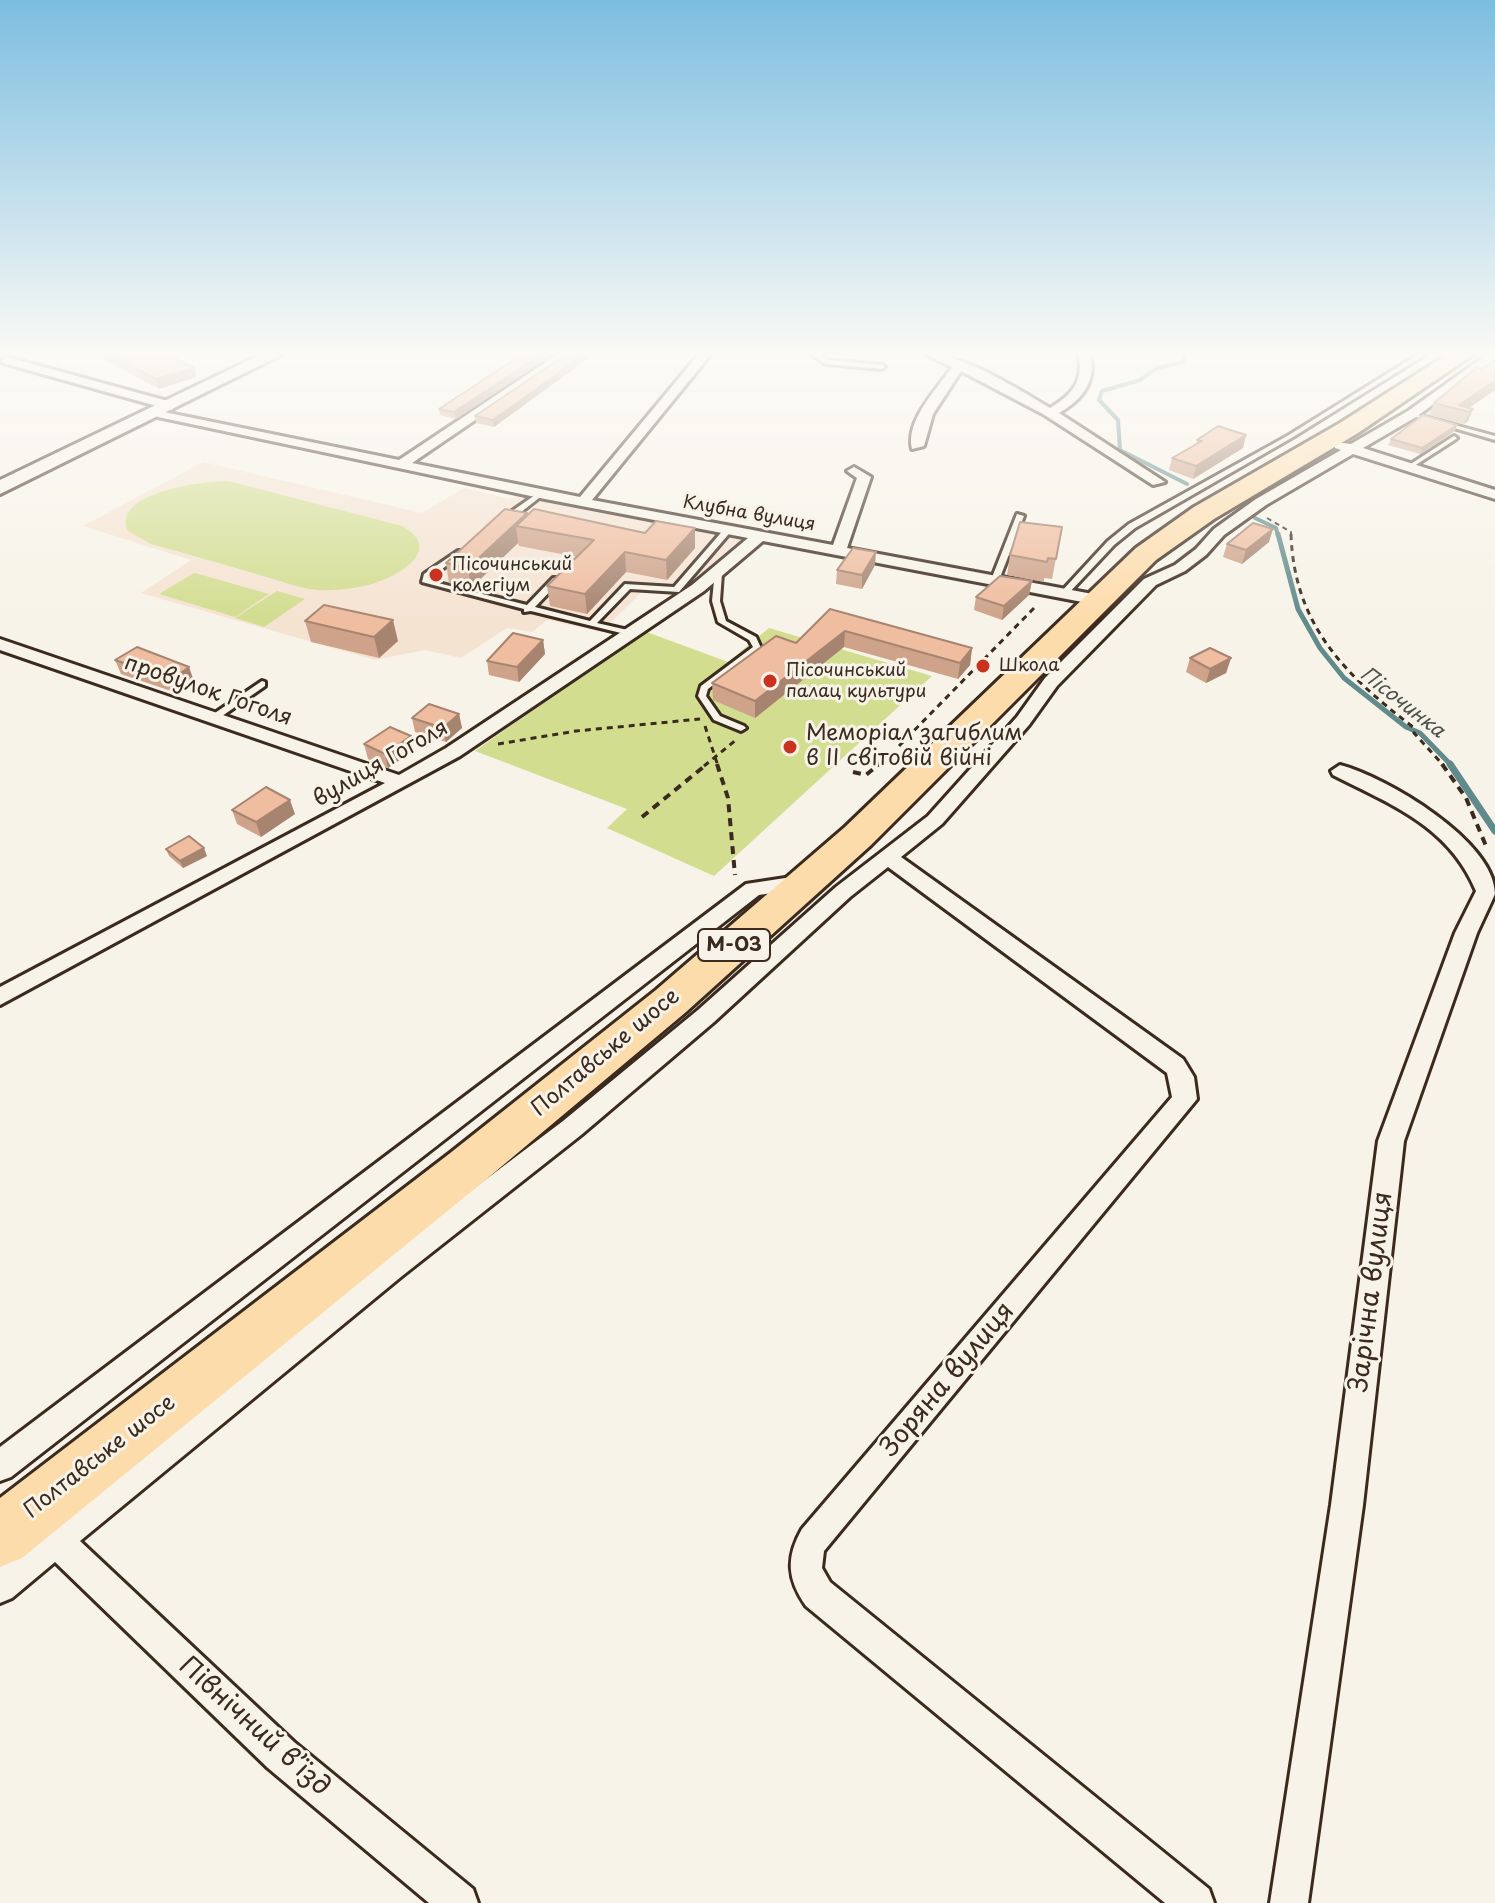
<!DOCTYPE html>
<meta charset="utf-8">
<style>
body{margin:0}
canvas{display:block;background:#f7f3e8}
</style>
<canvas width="1495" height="1903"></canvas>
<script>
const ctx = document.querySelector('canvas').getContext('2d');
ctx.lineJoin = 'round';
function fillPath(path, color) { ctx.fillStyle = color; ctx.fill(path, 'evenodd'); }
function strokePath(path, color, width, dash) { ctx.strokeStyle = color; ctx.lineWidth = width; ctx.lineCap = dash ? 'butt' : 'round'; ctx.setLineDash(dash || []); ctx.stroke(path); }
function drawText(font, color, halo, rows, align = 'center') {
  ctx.font = font + ' "Playpen Sans",sans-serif'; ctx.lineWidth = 6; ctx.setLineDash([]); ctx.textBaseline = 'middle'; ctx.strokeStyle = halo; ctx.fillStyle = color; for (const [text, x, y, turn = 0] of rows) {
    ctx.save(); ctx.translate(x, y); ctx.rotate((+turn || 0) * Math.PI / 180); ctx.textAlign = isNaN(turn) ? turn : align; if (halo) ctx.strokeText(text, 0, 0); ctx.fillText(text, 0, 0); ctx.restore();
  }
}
fillPath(new Path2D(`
 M203,462L422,513L464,488L509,499L520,495L743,541L683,592L672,595L644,590L601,632L547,620L532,632L507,628L461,658L425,650L375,660L141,593L191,560L83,526Z`), '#f5e3d2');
fillPath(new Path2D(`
 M228,481L402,526C445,550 398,576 372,584C354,589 335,591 317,590C299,588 281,581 263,576C226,565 188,554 151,544L128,531C111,492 205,481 228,481Z
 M194,573H195L269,594L235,617L159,594Z
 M277,591L305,599L264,627L235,618Z
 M769,628L932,676L714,876L607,828L627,809L475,751L644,631L728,662Z`), '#d2dd90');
strokePath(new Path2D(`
 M1186,354L1183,362L1157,368L1140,380L1102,391L1099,400L1118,420L1120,450L1187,484
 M1255,518L1276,528L1278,536`), '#618b8b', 4);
strokePath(new Path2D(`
 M1278,534L1298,609L1320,648L1344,678L1406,727L1420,733L1452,766`), '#618b8b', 5);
strokePath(new Path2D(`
 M1450,764L1495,831`), '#618b8b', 7);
const lane = new Path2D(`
 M811,354H818L827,360L882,365L885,367L882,369L826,364Z
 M1419,354H1426L1293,437L1135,528L1114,545L1067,595L1060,593L1108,541L1129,524L1289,435Z
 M1410,413L1495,436V440L1410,415Z
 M1454,436L1457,438L1456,439L1411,468L1406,467Z
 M538,493L544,494L511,520H505V516Z
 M1017,514L1024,516L999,580L992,582L991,580Z
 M726,527L733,529L679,592L630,589L597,623L632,631L633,633L629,635L531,611L524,612V609L422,582L424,574L458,551H461V555L431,577L430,581L527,605L553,578H559V582L535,607L590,621L625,584L674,587Z
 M715,571L722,573L720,601L726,621L756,637L761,648L708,689L706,696L720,716L744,726L746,728L741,731L714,720L698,696L701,686L753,647L749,640L718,622L712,601Z
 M262,681L265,682V686L215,721H209V717Z`);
const street = new Path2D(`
 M558,354H572L412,463L580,497L699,354H711L592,500L833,545L857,478L847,471L854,467L871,477L847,548L1098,595L1106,600L1098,605L763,541L704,591L460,756L0,1005V987L385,783L0,650V639L399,775L446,748L692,585L748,538L540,498L158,417L152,413L154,410L399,460Z
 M925,354C964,354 1016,388 1050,408C1072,395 1085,380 1078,354H1090C1097,381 1082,400 1059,413L1165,482L1153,485L1043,414L961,371L933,414L924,446L912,449C905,421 937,389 952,367Z
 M1488,354H1495V359L1416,417L1363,448L1495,490V499L1353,454L1266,505L1224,535L1206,555L1185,571L1156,585L1057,686L1029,725L942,824L901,857L1183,1059L1194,1077L1197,1099L824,1551L822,1568L830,1582L1209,1889L1214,1903H1165L806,1606C787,1579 786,1557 802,1529L1172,1097L1167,1073L888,867L850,897L714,1022L581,1135L402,1276L80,1541L294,1742L473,1889L478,1903H429L268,1768L55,1562L12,1598L0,1603V1565L382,1258L563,1121L698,1010L836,887L928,816L1017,717L1045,678L1144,579L1175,565L1196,549L1214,529L1256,499L1341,450L1335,448V442L1351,444L1408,411Z
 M7,357L175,403L177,406L171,410L3,363V359Z
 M1340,765C1386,777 1495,841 1495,894L1477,933L1404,1141L1363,1505L1308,1903H1270L1331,1505L1378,1141L1455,933L1476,891C1449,826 1392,805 1333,775L1331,771Z
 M805,875L815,882L812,887L759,895L11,1477L0,1481V1447L746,884Z`);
const secondary = new Path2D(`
 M262,354H283L0,494V480Z`);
const highway = new Path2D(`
 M1448,354H1474L1358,433L1214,519L1156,560L871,845L686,1012L483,1182L22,1558L0,1567V1498L449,1154L656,990L845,827L1136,548L1194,507L1340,423Z`);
strokePath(lane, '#3b2a1e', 6);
strokePath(street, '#3b2a1e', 6);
strokePath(secondary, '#3b2a1e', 6);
strokePath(highway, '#3b2a1e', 6);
strokePath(new Path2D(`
 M1267,518L1291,532V536`), '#3b2a1e', 2, [5, 4]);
strokePath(new Path2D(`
 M1291,534C1294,625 1345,675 1413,727L1414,733L1444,766
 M705,726L718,766
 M498,744L576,731L700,719
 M899,746L1037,605
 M704,766L736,740
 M876,766L882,761`), '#3b2a1e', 3, [6, 5]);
strokePath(new Path2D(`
 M717,764L728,798L735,875
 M1442,764L1466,798L1486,846
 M853,772L866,775L879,764
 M642,817L707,764`), '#3b2a1e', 4, [8, 6]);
fillPath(lane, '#f7f3e8');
fillPath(street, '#f7f3e8');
fillPath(secondary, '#f7f3e8');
fillPath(highway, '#fddcac');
fillPath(new Path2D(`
 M93,354H177L170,356L194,368L196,377L159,389Z
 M518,354H553L456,419L440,415L439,409L517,358Z
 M567,354H594L494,427L476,423L475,416Z
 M1495,363V390L1469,408L1468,421L1464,424L1429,415L1434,403L1483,369Z
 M1455,431L1420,454L1388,445L1391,439Z
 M1246,435L1243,448L1193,479L1169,470L1172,458L1196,445L1197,440Z
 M527,516L645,533L695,528V548L667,580L626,572L587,614L550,606L547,586L577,557L519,546L518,543L471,588L449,583L446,563Z
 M1062,527L1052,579L1044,578V582L1007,575L1010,555Z
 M1269,542L1242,564L1223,557L1227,544Z
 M875,565L862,589L836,584L837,570Z
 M1032,581L1029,595L1002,620L974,610L976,597Z
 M830,609L972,648L970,665L958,679L844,647L755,718L713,700L712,683L796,643Z
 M305,621L398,641L379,658L311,642Z
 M543,640L545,654L519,682L489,675L487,661Z
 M1190,658H1231L1226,673L1206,683L1186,672Z
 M115,660L194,681L177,693L121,674Z
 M459,714L462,728L446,742L415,732L412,718Z
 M411,736L414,750L388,768L368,759L364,744Z
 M232,810L295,814L261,837L237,824Z
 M166,849L207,856L183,868L169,856Z`), '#cea38a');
fillPath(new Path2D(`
 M542,354H553L456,419L454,412Z
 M585,354H594L494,427L493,420Z
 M194,368L196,377L159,389L156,379Z
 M1495,381V390L1464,411L1459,405Z
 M1473,409L1468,421L1464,424L1469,412Z
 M1457,425L1455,431L1420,454L1422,448Z
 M1246,435L1243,448L1193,479L1196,466Z
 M527,513L529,528L516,526L518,543L471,588L468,568Z
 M695,528V548L667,580L666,560Z
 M1273,529L1269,542L1242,564L1246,550Z
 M625,552L626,572L587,614L585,594Z
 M876,552L875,565L862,589V575Z
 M1032,581L1029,595L1002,620L1004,606Z
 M393,620L398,641L379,658L374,637Z
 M845,631L844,647L755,718V701Z
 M543,640L545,654L519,682L517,667Z
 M972,648L970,665L958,679L960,663Z
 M1231,658L1226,673L1206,683L1210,669Z
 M189,667L194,681L177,693L172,679Z
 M459,714L462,728L446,742L443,728Z
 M411,736L414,750L388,768L385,754Z
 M290,800L295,814L261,837L256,822Z
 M204,848L207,856L183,868L180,861Z`), '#a78470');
const building = new Path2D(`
 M107,354H166L194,368L156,379Z
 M518,354H542L454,412L439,409L521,355Z
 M567,354H585L493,420L475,416Z
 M1492,362L1495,363V381L1459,405L1473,409L1469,412L1434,403L1477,367L1483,369Z
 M1423,415L1457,425L1422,448L1391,439Z
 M1218,426L1246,435L1196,466L1172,458L1202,441L1197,440Z
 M505,509L527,513L468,568L446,563Z
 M534,509L645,533L656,521L695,528L666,560L625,552L585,594L547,586L594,540L516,526Z
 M1020,522L1062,527L1056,559L1048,558L1047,562L1010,555Z
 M1253,523L1273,529L1246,550L1227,544Z
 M853,548L876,552L862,575L837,570Z
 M1000,576L1032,581L1004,606L976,597Z
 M324,605L393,620L374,637L305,621Z
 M830,609L972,648L960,663L845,631L755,701L712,683L776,636L796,643Z
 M513,633L543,640L517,667L487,661Z
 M137,647L189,667L172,679L115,660Z
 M1210,648L1231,658L1210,669L1190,658Z
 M429,704L459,714L443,728L412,718Z
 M390,727L411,736L385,754L364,744Z
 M266,787L290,800L256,822L232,810Z
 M189,836L204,848L180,861L166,849Z`);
fillPath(building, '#efbda0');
strokePath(building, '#a78470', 2);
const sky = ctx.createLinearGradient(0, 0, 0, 620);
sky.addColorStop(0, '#7cbee0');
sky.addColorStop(0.57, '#fbfaf5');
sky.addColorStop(1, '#fbfaf500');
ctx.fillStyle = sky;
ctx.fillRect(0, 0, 1495, 620);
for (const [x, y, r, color] of [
 [436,575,8,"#c8321e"],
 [983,666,8,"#c8321e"],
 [770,681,8,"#c8321e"],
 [790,747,8,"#c8321e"]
]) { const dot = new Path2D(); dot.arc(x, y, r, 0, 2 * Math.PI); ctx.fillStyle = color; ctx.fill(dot); strokePath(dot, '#f7f3e8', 3); }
drawText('18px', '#3b2a1e', '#f7f3e8', [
 ["Клубна вулиця",749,514,10]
]);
drawText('18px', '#3b2a1e', '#f7f3e8', [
 ["Пісочинський",452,565],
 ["колегіум",452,586],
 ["Школа",999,666],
 ["Пісочинський",786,671],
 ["палац культури",786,692]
], 'left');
drawText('italic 20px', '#4b524c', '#f7f3e8', [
 ["Пісочинка",1402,703,38]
]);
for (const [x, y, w] of [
 [734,945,72]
]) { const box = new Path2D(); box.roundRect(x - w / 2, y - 16, w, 32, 6); ctx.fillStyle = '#f7f3e8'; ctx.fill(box); strokePath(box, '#3b2a1e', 2); }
drawText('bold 20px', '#3b2a1e', null, [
 ["М-03",734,945]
]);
drawText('22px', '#3b2a1e', '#f7f3e8', [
 ["провулок Гоголя",208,691,19],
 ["вулиця Гоголя",381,764,-30],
 ["Полтавське шосе",606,1053,-40],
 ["Полтавське шосе",100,1457,-38]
]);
drawText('22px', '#3b2a1e', '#f7f3e8', [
 ["Меморіал загиблим",806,734],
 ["в II світовій війні",806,759]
], 'left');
drawText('26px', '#3b2a1e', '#f7f3e8', [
 ["Зарічна вулиця",1372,1292,-83],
 ["Зоряна вулиця",948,1380,-50],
 ["Північний в’їзд",254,1727,42]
]);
</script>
